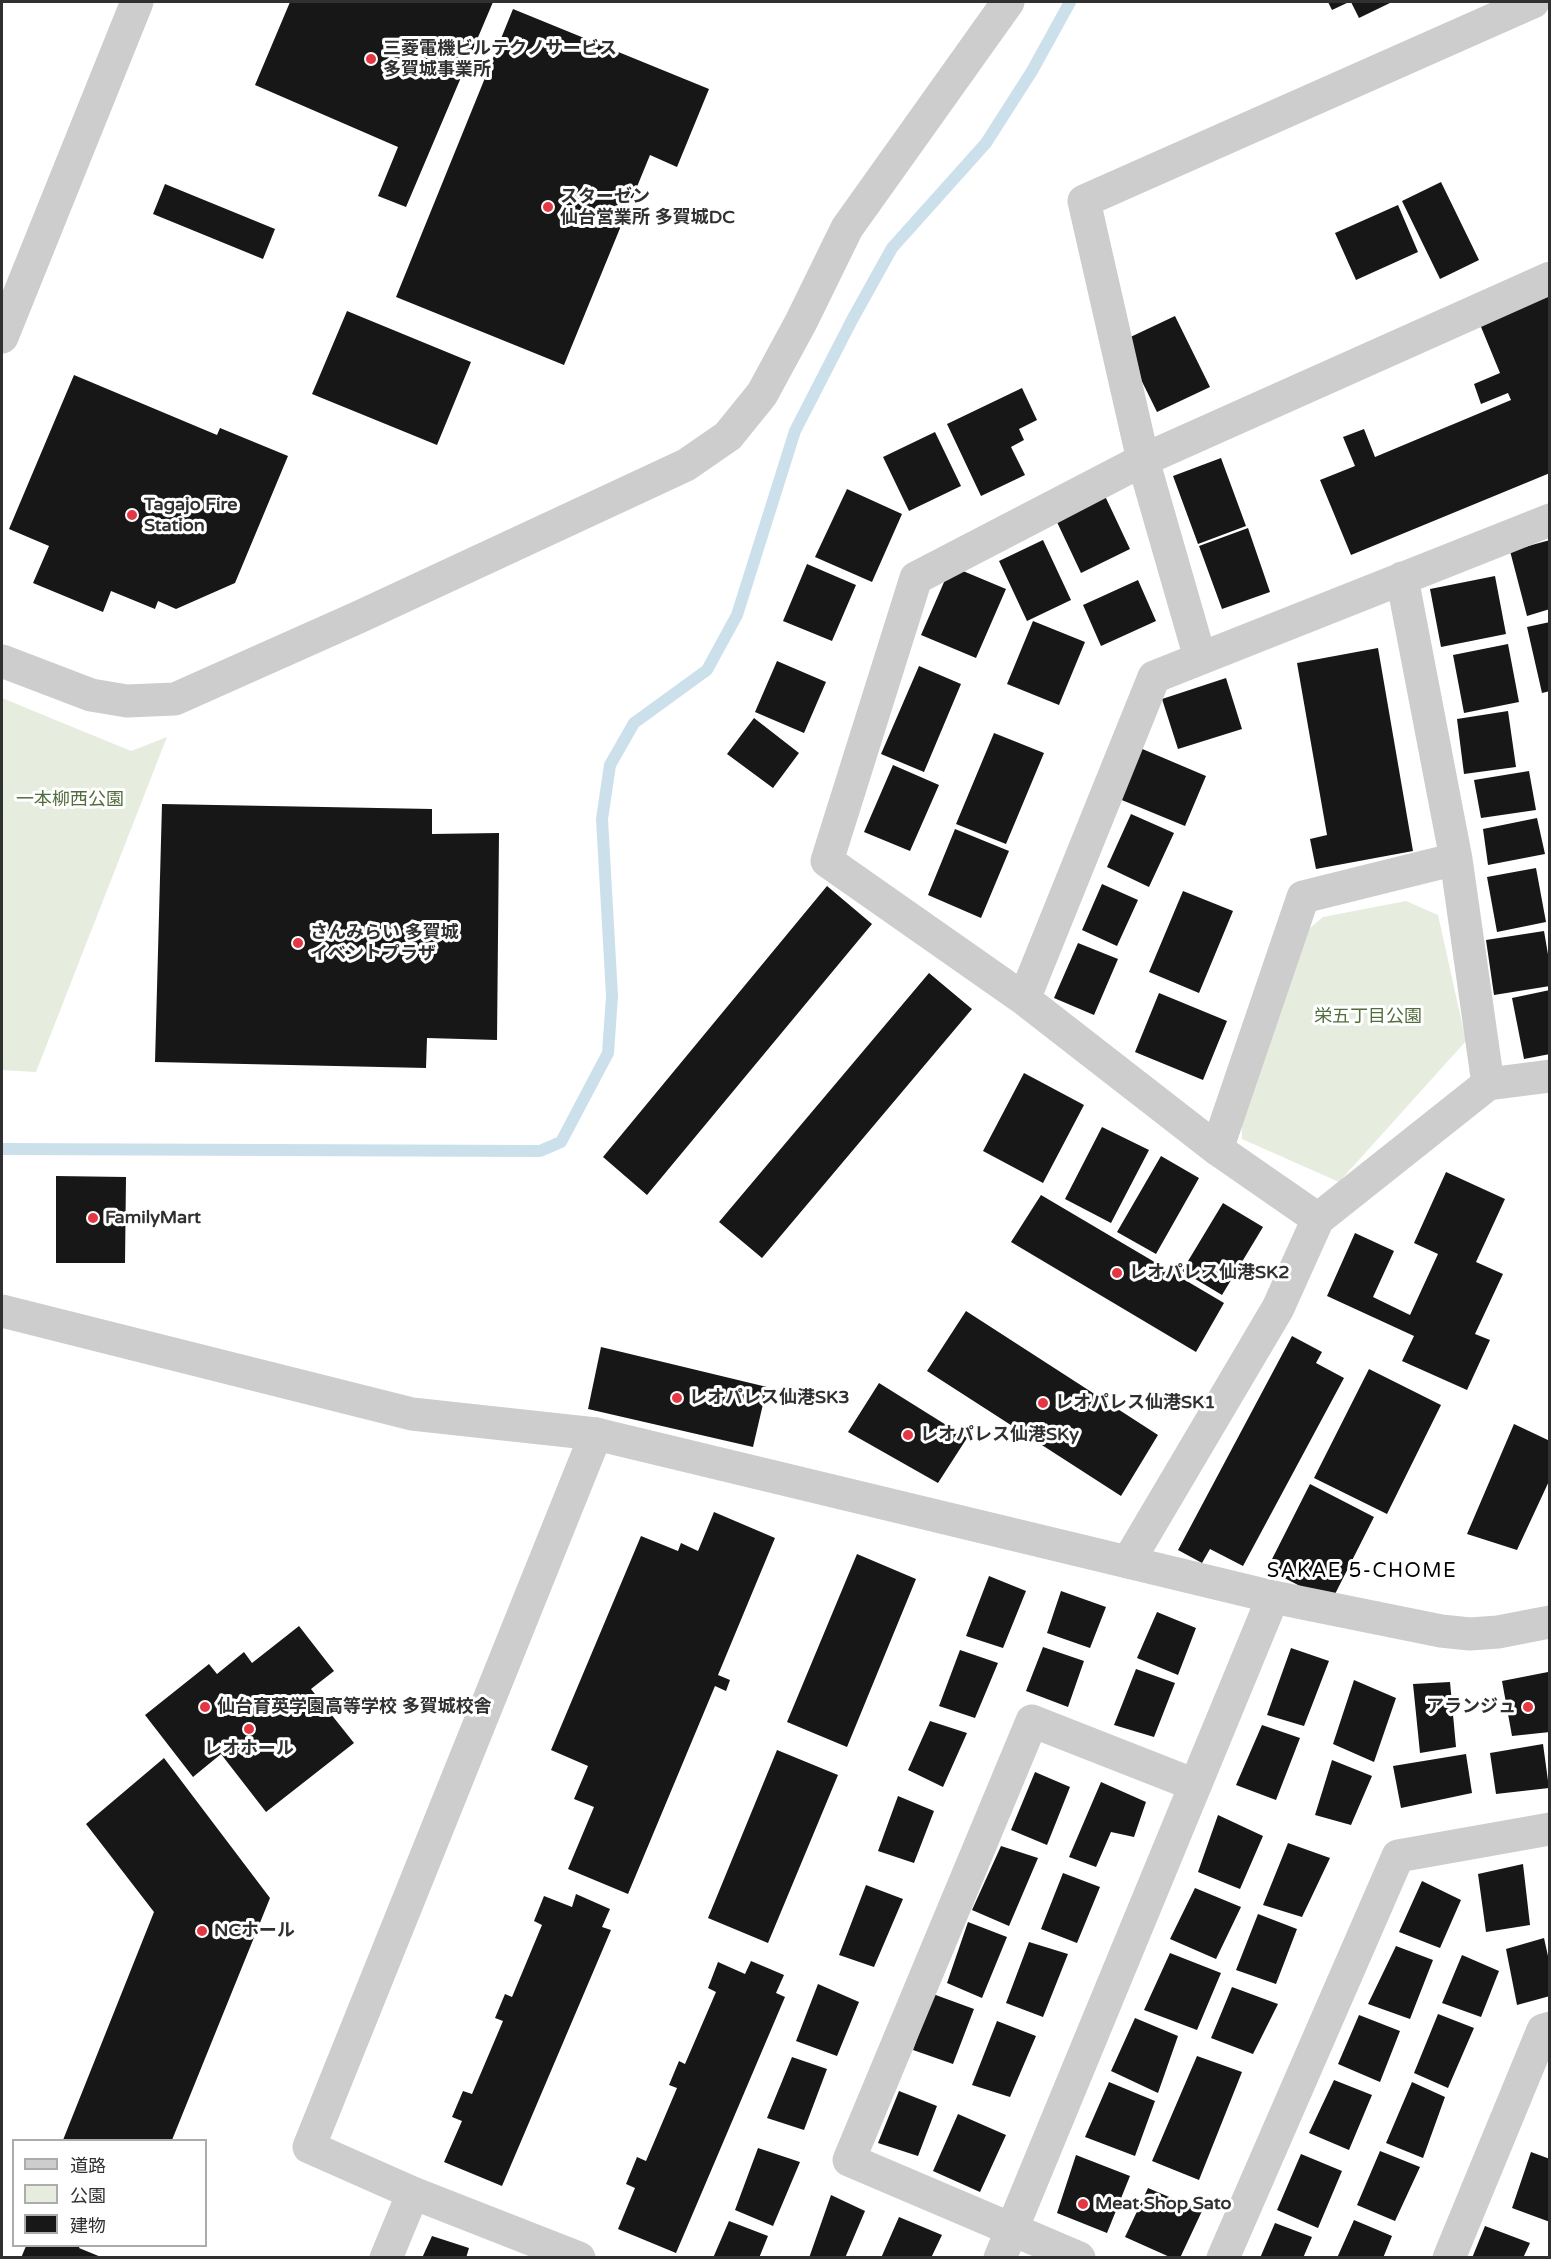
<!DOCTYPE html>
<meta charset="utf-8">
<style>
body{margin:0}
#map{position:relative;width:1551px;height:2259px;overflow:hidden;background:#fff;font-family:"Varela Round","Noto Sans JP",sans-serif}
canvas{display:block}
.frame{position:absolute;inset:0;border:3px solid #303030;pointer-events:none}
.legend{position:absolute;left:12px;top:2139px;width:195px;height:108px;box-sizing:border-box;background:#fff;border:2px solid #acacac;margin:0;padding:8px 10px;list-style:none;font-size:18px;color:#303030}
.legend li{display:flex;align-items:center;gap:12px;height:30px}
.legend b{width:30px;border:2px solid #acacac}
</style>
<div id="map">
<canvas width="1551" height="2259"></canvas>
<div class="frame"></div>
<ul class="legend">
<li><b style="height:8px;background:#cdcdcd"></b>道路</li>
<li><b style="height:16px;background:#e6eddf"></b>公園</li>
<li><b style="height:16px;background:#171717"></b>建物</li>
</ul>
</div>
<script>
const ctx = document.querySelector('canvas').getContext('2d');
ctx.lineJoin = 'round';
function fillPath(path, color) { ctx.fillStyle = color; ctx.fill(path, 'evenodd'); }
function strokePath(path, color, width, dash) { ctx.strokeStyle = color; ctx.lineWidth = width; ctx.lineCap = dash ? 'butt' : 'round'; ctx.setLineDash(dash || []); ctx.stroke(path); }
function drawText(font, color, halo, rows, align = 'center') {
  ctx.font = font + ' "Varela Round","Noto Sans JP",sans-serif'; ctx.lineWidth = 6; ctx.setLineDash([]); ctx.textBaseline = 'middle'; ctx.strokeStyle = halo; ctx.fillStyle = color; for (const [text, x, y, turn = 0] of rows) {
    ctx.save(); ctx.translate(x, y); ctx.rotate((+turn || 0) * Math.PI / 180); ctx.textAlign = isNaN(turn) ? turn : align; if (halo) ctx.strokeText(text, 0, 0); ctx.fillText(text, 0, 0); ctx.restore();
  }
}
fillPath(new Path2D(`
 M2,698L131,751L167,737L36,1072L2,1070Z
 M1406,901L1438,915L1466,1041L1339,1182L1242,1139L1241,1100L1304,933L1323,917Z`), '#e6eddf');
strokePath(new Path2D(`
 M2,1149L540,1151L561,1142L608,1053L612,996L602,819L610,765L634,723L707,670L737,615L795,431L852,320L892,248L986,143L1032,71L1070,2`), '#cce0ec', 12);
fillPath(new Path2D(`
 M290,2H493L406,207L378,196L398,147L255,85Z
 M1328,2H1349L1332,10Z
 M1351,2H1392L1359,18Z
 M513,9L709,89L677,167L650,155L564,365L396,297Z
 M1441,182L1479,260L1440,279L1402,201Z
 M165,184L275,229L263,259L153,214Z
 M1398,205L1418,252L1356,280L1335,233Z
 M1550,292V473L1351,555L1320,480L1355,466L1343,437L1364,429L1375,457L1511,400L1508,393L1481,404L1474,384L1500,373L1479,322Z
 M347,311L471,362L437,445L312,394Z
 M1175,316L1210,387L1157,412L1122,341Z
 M74,375L217,435L220,428L288,456L235,583L176,609L158,601L155,609L111,591L103,612L33,583L49,546L9,529Z
 M1022,388L1037,420L1019,429L1024,440L1011,447L1025,475L981,496L947,424Z
 M935,432L961,486L909,511L883,457Z
 M1221,458L1246,526L1198,544L1173,476Z
 M847,489L902,514L872,582L815,557Z
 M1105,496L1130,549L1081,573L1056,520Z
 M1248,528L1270,592L1222,609L1199,546Z
 M1043,540L1071,600L1027,621L999,561Z
 M1550,540V609L1527,616L1510,551Z
 M807,564L856,585L832,641L783,621Z
 M951,566L1006,589L976,658L921,635Z
 M1495,576L1506,634L1441,647L1430,589Z
 M1138,580L1156,621L1101,646L1083,605Z
 M1033,621L1085,642L1059,705L1007,684Z
 M1550,622V691L1542,693L1527,627Z
 M1508,644L1519,702L1464,713L1453,655Z
 M1378,648L1413,851L1316,869L1310,839L1327,835L1297,663Z
 M777,661L826,682L804,733L755,712Z
 M919,666L961,684L924,772L881,754Z
 M1226,678L1242,729L1178,749L1162,699Z
 M1508,711L1516,767L1464,774L1457,719Z
 M754,718L799,753L773,788L727,754Z
 M994,733L1044,753L1006,844L956,824Z
 M1133,745L1206,776L1185,826L1112,796Z
 M893,765L939,785L910,851L864,832Z
 M1529,771L1536,810L1481,818L1474,780Z
 M162,804L432,809V834L499,833L497,1040L427,1038L426,1068L155,1062Z
 M1131,814L1174,833L1149,887L1107,867Z
 M1537,818L1545,854L1488,865L1483,829Z
 M955,829L1009,851L981,918L928,895Z
 M1536,868L1546,922L1497,932L1487,877Z
 M1102,884L1138,900L1117,946L1082,930Z
 M827,886L872,924L647,1195L603,1157Z
 M1183,891L1233,911L1199,993L1149,972Z
 M1544,931L1550,966V986L1494,995L1486,940Z
 M1078,943L1118,959L1094,1015L1054,998Z
 M929,973L972,1009L762,1258L719,1222Z
 M1550,990V1054L1524,1059L1512,998Z
 M1159,993L1227,1021L1203,1080L1135,1052Z
 M1024,1073L1084,1105L1043,1183L983,1151Z
 M1102,1127L1149,1150L1111,1223L1065,1199Z
 M1161,1156L1199,1178L1156,1254L1117,1232Z
 M1446,1172L1505,1199L1476,1262L1503,1274L1475,1334L1490,1340L1467,1390L1402,1361L1414,1336L1327,1296L1355,1233L1394,1251L1373,1297L1410,1315L1438,1254L1414,1243Z
 M56,1176L126,1177L125,1263H56Z
 M1041,1195L1224,1303L1196,1352L1011,1242Z
 M1223,1203L1263,1227L1222,1295L1182,1271Z
 M966,1311L1158,1435L1121,1496L927,1371Z
 M1292,1336L1322,1352L1316,1363L1344,1378L1243,1566L1210,1549L1202,1563L1178,1550Z
 M601,1347L767,1387L753,1447L588,1409Z
 M1369,1369L1441,1405L1387,1514L1314,1478Z
 M879,1383L967,1438L938,1483L848,1432Z
 M1514,1424L1550,1441V1479L1517,1550L1467,1534Z
 M1310,1484L1374,1517L1331,1602L1267,1569Z
 M714,1512L775,1538L718,1675L730,1680L726,1691L715,1686L628,1894L568,1869L594,1807L574,1799L588,1766L551,1750L641,1536L678,1551L681,1543L698,1551Z
 M857,1554L916,1579L847,1747L787,1722Z
 M989,1576L1026,1591L1003,1648L966,1636Z
 M1061,1591L1106,1607L1090,1648L1047,1633Z
 M1157,1612L1196,1628L1178,1675L1137,1658Z
 M299,1626L334,1671L311,1689L354,1743L266,1812L221,1754L193,1777L145,1715L209,1664L217,1674L244,1652L252,1663Z
 M1043,1647L1084,1661L1068,1707L1026,1691Z
 M1291,1648L1329,1661L1304,1726L1267,1715Z
 M960,1650L998,1663L975,1718L939,1706Z
 M1136,1669L1175,1683L1154,1737L1114,1725Z
 M1548,1672L1550,1732L1512,1736L1502,1681Z
 M1354,1680L1396,1698L1374,1762L1333,1744Z
 M1450,1682L1456,1747L1420,1753L1413,1684Z
 M930,1721L967,1733L943,1787L908,1770Z
 M1262,1725L1300,1738L1276,1800L1236,1785Z
 M1543,1744L1549,1788L1496,1794L1490,1753Z
 M777,1750L838,1775L768,1943L708,1918Z
 M1466,1754L1472,1793L1401,1808L1393,1766Z
 M164,1758L270,1898L172,2140H63L154,1912L86,1824Z
 M1332,1760L1372,1776L1351,1825L1315,1815Z
 M1035,1772L1070,1787L1047,1845L1011,1830Z
 M1101,1782L1146,1802L1134,1837L1111,1832L1096,1867L1069,1857Z
 M898,1796L934,1811L914,1863L878,1851Z
 M1218,1815L1263,1836L1240,1889L1198,1872Z
 M1288,1843L1330,1858L1302,1917L1263,1905Z
 M1001,1846L1038,1858L1009,1926L972,1910Z
 M1523,1864L1530,1925L1486,1932L1478,1874Z
 M1063,1873L1100,1887L1077,1943L1041,1929Z
 M1422,1881L1461,1900L1440,1948L1399,1932Z
 M866,1885L903,1899L874,1967L839,1955Z
 M1195,1888L1241,1907L1216,1959L1170,1939Z
 M576,1894L610,1909L602,1927L611,1930L502,2186L444,2162L462,2121L452,2117L463,2091L472,2094L503,2021L495,2018L505,1994L512,1997L542,1925L534,1921L544,1896L572,1907Z
 M1258,1914L1297,1929L1276,1984L1236,1970Z
 M968,1922L1007,1937L982,1998L947,1983Z
 M1544,1938L1550,1965V1996L1517,2005L1506,1949Z
 M1029,1942L1068,1954L1043,2017L1006,2003Z
 M1396,1946L1433,1960L1410,2019L1368,2004Z
 M1170,1953L1221,1973L1197,2030L1144,2010Z
 M1462,1955L1499,1971L1481,2017L1442,2003Z
 M751,1961L784,1975L776,1993L785,1997L676,2253L618,2229L635,2188L626,2184L637,2157L646,2161L677,2088L669,2085L679,2061L685,2064L716,1992L708,1988L718,1962L745,1974Z
 M818,1984L859,2002L837,2056L796,2041Z
 M1232,1987L1278,2004L1253,2054L1211,2038Z
 M933,1994L974,2009L953,2064L913,2050Z
 M1438,2014L1474,2028L1448,2088L1414,2073Z
 M1359,2015L1400,2031L1380,2082L1338,2064Z
 M1135,2018L1178,2036L1158,2093L1111,2071Z
 M997,2021L1036,2036L1010,2097L972,2085Z
 M1197,2056L1242,2072L1199,2180L1152,2161Z
 M792,2057L827,2069L804,2130L767,2118Z
 M1334,2080L1372,2095L1349,2150L1309,2133Z
 M1109,2082L1155,2101L1135,2156L1085,2137Z
 M1412,2082L1445,2097L1423,2158L1386,2143Z
 M899,2091L937,2106L918,2156L878,2143Z
 M958,2114L1006,2135L980,2192L933,2171Z
 M758,2148L800,2162L773,2226L735,2210Z
 M1380,2151L1420,2167L1395,2221L1357,2205Z
 M1531,2152L1550,2159V2222L1512,2208Z
 M1301,2154L1342,2171L1318,2228L1277,2210Z
 M1076,2155L1130,2176L1107,2233L1057,2213Z
 M1148,2188L1202,2211L1180,2258H1172L1125,2237Z
 M831,2195L865,2211L845,2258H809Z
 M899,2217L942,2235L931,2258H881Z
 M1354,2220L1392,2236L1383,2258H1337Z
 M729,2221L768,2236L759,2258H713Z
 M1275,2223L1312,2237L1303,2258H1260Z
 M1485,2226L1530,2243L1523,2258H1472Z
 M432,2236L469,2248L466,2258H422Z
 M26,2246H80L79,2248L101,2257L21,2258Z`), '#171717');
strokePath(new Path2D(`
 M1550,278L1143,460L916,578L827,861L1024,999L1154,677L1550,520
 M1402,578L1456,859L1488,1084
 M1200,658L1143,460L1084,201L1533,2
 M1024,999L1217,1149L1318,1219
 M1217,1149L1303,897L1456,859
 M1128,1562L1278,1308L1318,1219L1488,1084L1550,1076
 M386,2258L413,2193
 M579,2258L413,2193L309,2147L596,1434
 M1079,2258L849,2160L1032,1721L1195,1785
 M1223,2258L1398,1856L1550,1829
 M1449,2258L1543,2030L1550,2028`), '#cdcdcd', 33);
strokePath(new Path2D(`
 M2,337L137,2
 M2,661L91,695L127,701L175,699L359,617L686,465L728,436L762,394L801,322L847,228L1008,2
 M2,1311L412,1414L596,1434L1273,1597L1441,1631L1470,1634L1498,1632L1550,1622
 M1000,2258L1273,1597`), '#cdcdcd', 33);
for (const [x, y, r, color] of [
 [371,59,6,"#e43643"],
 [548,207,6,"#e43643"],
 [132,515,6,"#e43643"],
 [298,943,6,"#e43643"],
 [93,1218,6,"#e43643"],
 [1117,1273,6,"#e43643"],
 [677,1398,6,"#e43643"],
 [1043,1403,6,"#e43643"],
 [908,1435,6,"#e43643"],
 [205,1707,6,"#e43643"],
 [1528,1707,6,"#e43643"],
 [249,1729,6,"#e43643"],
 [202,1931,6,"#e43643"],
 [1083,2204,6,"#e43643"]
]) { const dot = new Path2D(); dot.arc(x, y, r, 0, 2 * Math.PI); ctx.fillStyle = color; ctx.fill(dot); strokePath(dot, '#fff', 2); }
drawText('bold 18px', '#303030', '#fff', [
 ["三菱電機ビルテクノサービス",383,49],
 ["多賀城事業所",383,70],
 ["スターゼン",560,197],
 ["仙台営業所 多賀城DC",560,218],
 ["Tagajo Fire",144,505],
 ["Station",144,526],
 ["さんみらい 多賀城",310,933],
 ["イベントプラザ",310,954],
 ["FamilyMart",105,1218],
 ["レオパレス仙港SK2",1129,1273],
 ["レオパレス仙港SK3",689,1398],
 ["レオパレス仙港SK1",1055,1403],
 ["レオパレス仙港SKy",920,1435],
 ["仙台育英学園高等学校 多賀城校舎",217,1707],
 ["アランジュ",1516,1707,"right"],
 ["レオホール",249,1749,"center"],
 ["NCホール",214,1931],
 ["Meat Shop Sato",1095,2204]
], 'left');
drawText('18px', '#536c3e', '#fff', [
 ["一本柳西公園",70,800],
 ["栄五丁目公園",1368,1017]
]);
ctx.letterSpacing = '1.5px';
drawText('20px', '#000', '#fff', [
 ["SAKAE 5-CHOME",1362,1572]
]);
ctx.letterSpacing = '0px';
</script>
